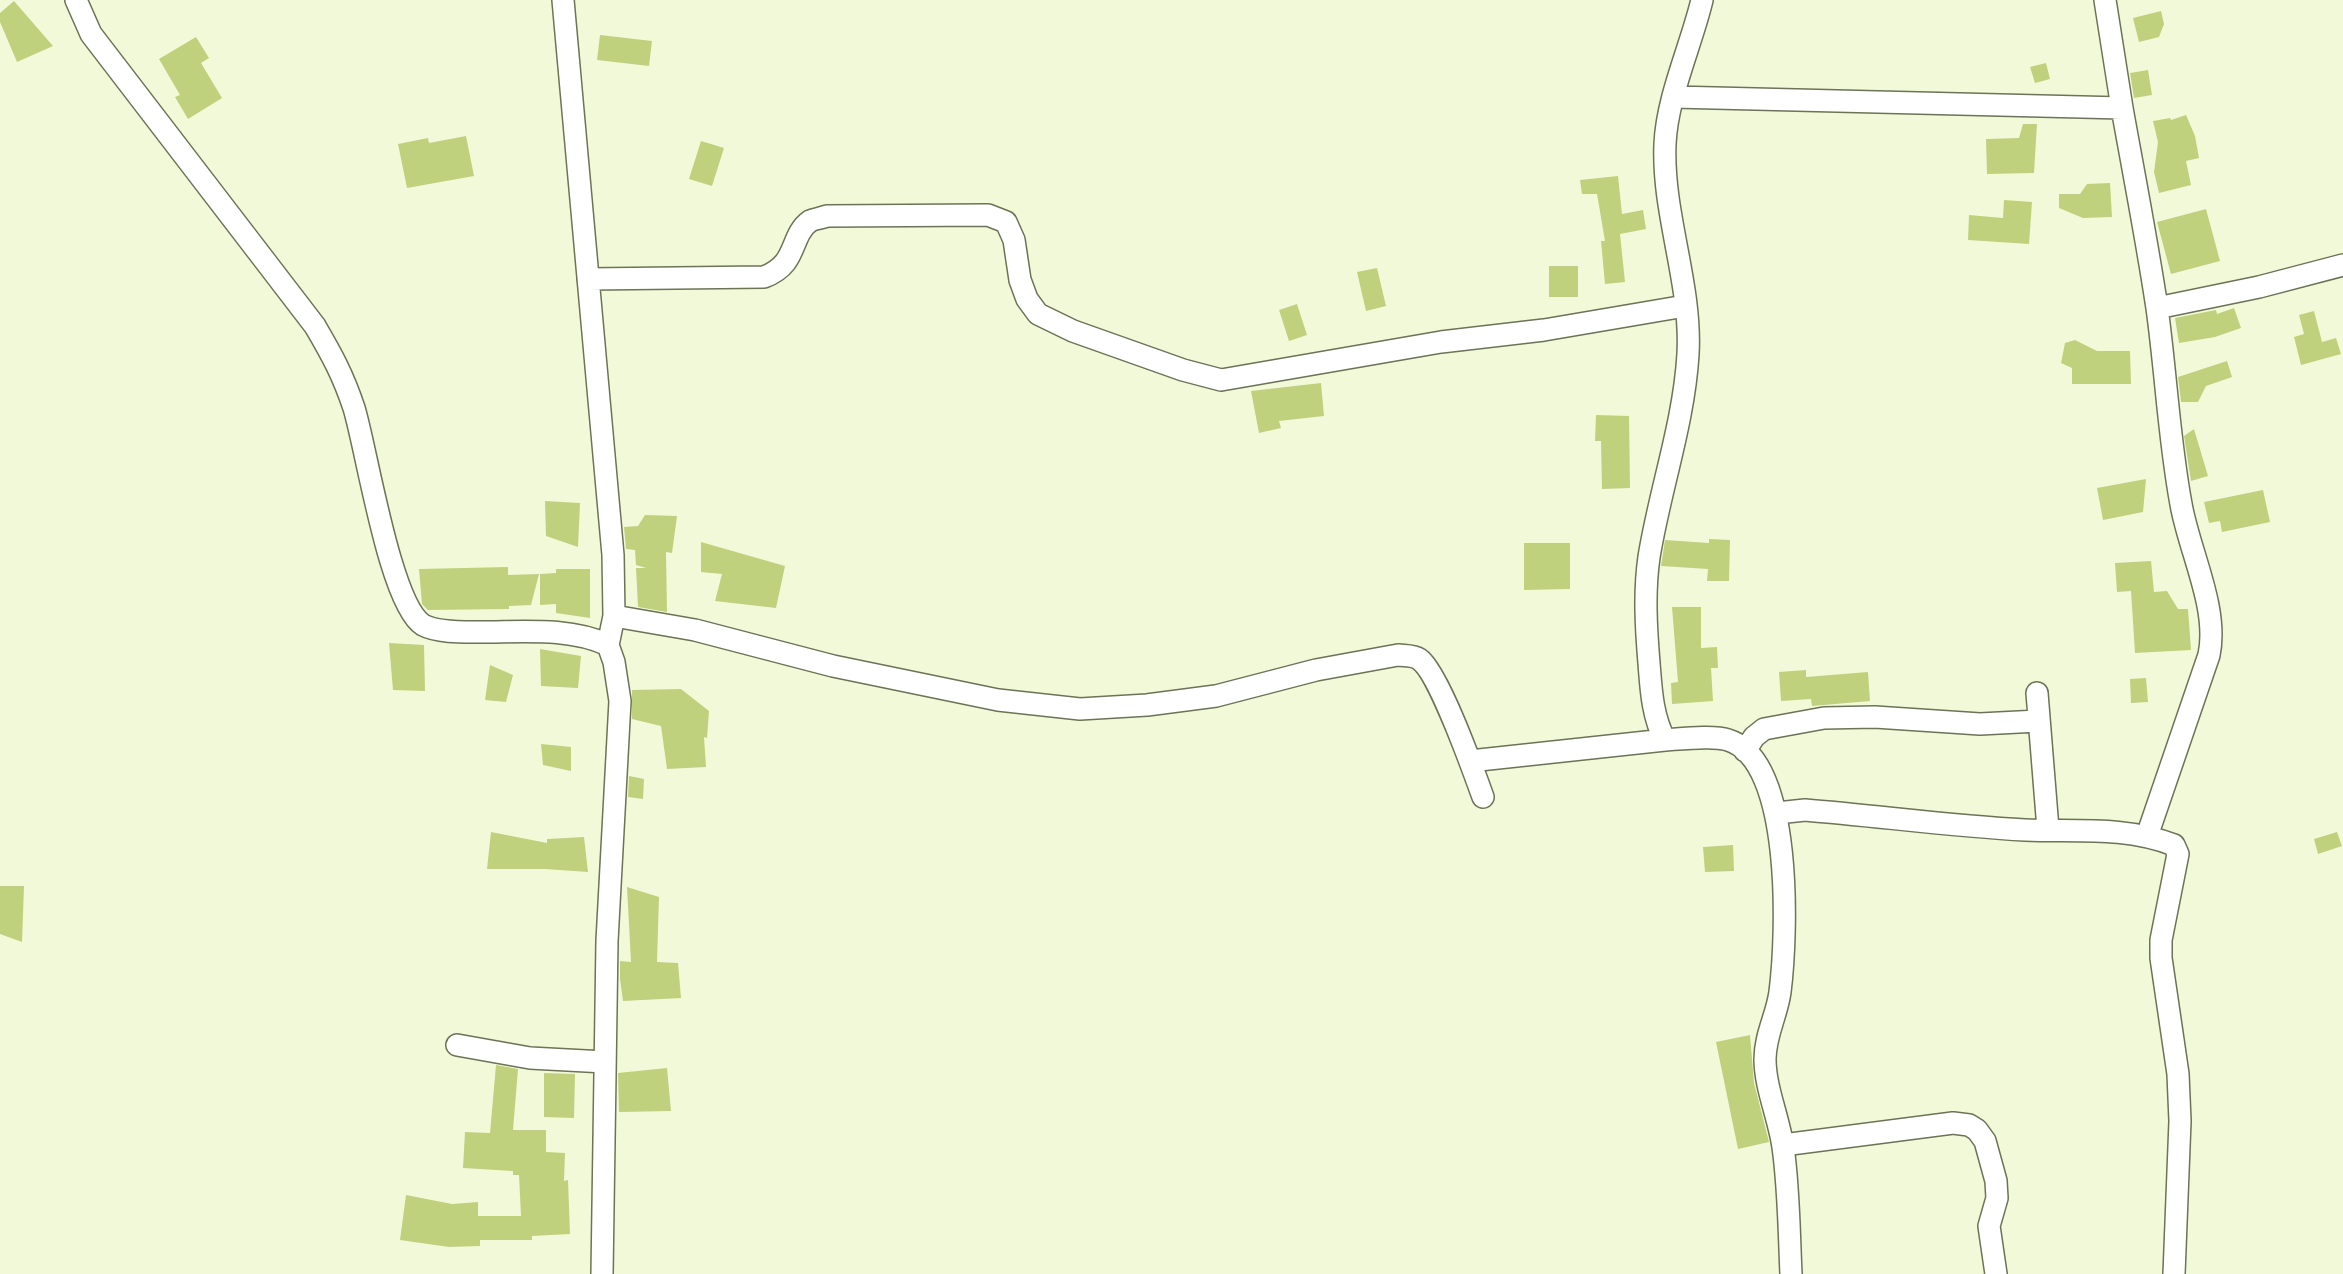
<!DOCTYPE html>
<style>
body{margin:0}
canvas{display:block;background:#f1f9d8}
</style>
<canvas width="2343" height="1274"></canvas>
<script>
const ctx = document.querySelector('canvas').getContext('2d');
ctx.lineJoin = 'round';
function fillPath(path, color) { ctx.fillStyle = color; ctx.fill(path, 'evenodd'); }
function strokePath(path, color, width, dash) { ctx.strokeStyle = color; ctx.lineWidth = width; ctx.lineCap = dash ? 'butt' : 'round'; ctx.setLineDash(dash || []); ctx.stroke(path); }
fillPath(new Path2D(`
 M14,1L53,46L17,62L0,22V13Z
 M2161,11L2164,24L2159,37L2139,42L2133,18Z
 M600,35L652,41L649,66L597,60Z
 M196,37L209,58L201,63L222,98L188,119L175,97L180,95L159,59Z
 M2046,63L2050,79L2035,83L2030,67Z
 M2148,70L2152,95L2134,98L2130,73Z
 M2186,115L2195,136L2199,158L2186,161L2191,185L2159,193L2154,172L2158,142L2153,121L2170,118L2171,120Z
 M2023,124H2037L2034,173L1987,174L1986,139L2019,138Z
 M466,136L474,176L407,188L398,144L428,138L429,143Z
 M701,141L724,148L712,186L689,179Z
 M1618,176L1622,214L1643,210L1646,229L1620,234L1625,282L1605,284L1601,241H1605L1597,194H1582L1580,180Z
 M2110,183L2112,217L2083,218L2059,208V194H2080L2087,184Z
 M2004,200L2032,202L2029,244L1968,240L1969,215L2003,218Z
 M2206,209L2220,261L2171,274L2157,222Z
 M1549,266H1578V297H1549Z
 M1377,268L1386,306L1366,311L1357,272Z
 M1297,304L1307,335L1289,341L1279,310Z
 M2234,308L2241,328L2215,337L2179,343L2175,318L2216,310L2217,314Z
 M2314,311L2322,342L2336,338L2341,354L2301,365L2294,337L2304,334L2299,315Z
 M2075,340L2097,351H2130L2131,384H2072V368L2061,363L2065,343Z
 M2227,361L2232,377L2206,386L2198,402H2181L2178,377Z
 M1321,383L1324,416L1279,421L1281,428L1259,433L1251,391Z
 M1596,415L1629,416L1630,488L1602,489L1601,441H1595Z
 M2194,429L2208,476L2191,481L2184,436Z
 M2146,479L2143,512L2103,520L2097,488Z
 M2263,490L2270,522L2222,532L2220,521L2209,523L2204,502Z
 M545,501L580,503L578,547L546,536Z
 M645,515L677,516L672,553L666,552L667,612L638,607L636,568H646L636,565L635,550L626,549L624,527L638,526Z
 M1709,539L1730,540L1729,581H1707L1708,569L1661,566L1665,540L1709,543Z
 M701,542L785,566L776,608L715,601L722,574L701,572Z
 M1524,543H1570V589L1524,590Z
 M2151,561L2154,592L2167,591L2178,609H2188L2191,650L2135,653L2131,591L2117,592L2115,563Z
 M508,567V575L539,574L531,605L509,606V609L428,610L422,604L419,569Z
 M556,569H590V618L556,613V604L540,605V574L556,573Z
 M1672,607H1701V648L1717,647L1718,668H1711L1713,701L1672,704L1671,683L1678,682Z
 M389,643L424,645L425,691L393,690Z
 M540,649L581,656L578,688L541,686Z
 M490,665L513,675L506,702L485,700Z
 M1806,670V677L1868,672L1870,701L1812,706L1811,699L1781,701L1779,672Z
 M2146,678L2148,702L2131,703L2130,679Z
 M681,689L709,711L707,738L704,737L706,767L667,769L661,726L632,719V690Z
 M541,744L571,747V771L543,765Z
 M629,776L644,779L643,799L628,797Z
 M491,832L547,843V839L584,837L588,872L545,869H487Z
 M2337,832L2342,846L2318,854L2314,839Z
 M1733,845L1734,871L1705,872L1703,847Z
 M0,886H24L22,942L0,934Z
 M627,887L659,897L657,962L678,963L681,998L623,1001L620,979V961L631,962Z
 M1750,1035L1754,1083L1769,1142L1738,1149L1716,1042Z
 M496,1065L518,1069L513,1130H546V1152L565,1153L564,1181L568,1180L570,1234L532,1236V1240H480V1246L449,1247L400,1240L406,1195L452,1204L478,1202V1216H521L519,1175H513V1171L463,1168L465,1132L490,1133Z
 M667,1068L671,1111L619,1112L618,1073Z
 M544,1073L575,1074L574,1118L544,1117Z`), '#c0d17d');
const minor = new Path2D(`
 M76,0L91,34L315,326C332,355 343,375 354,408C367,451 390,604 423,625C438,633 465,632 481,632C522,632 570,627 608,645L614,662L620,701L607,941L602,1274
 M563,0L613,555L614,616
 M1702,0C1691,46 1667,97 1665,144C1662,214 1692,284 1688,354C1684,423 1660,489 1649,557C1644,592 1646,627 1649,663C1651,688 1652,716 1665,740C1680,739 1714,735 1728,740C1794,760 1787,937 1780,992C1777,1015 1765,1035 1765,1059C1765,1088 1779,1118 1783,1147C1789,1189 1789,1232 1791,1274
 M2105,0L2122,108
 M1674,97L2122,108C2134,175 2147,241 2157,308C2166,373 2169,440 2181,504C2189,551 2219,608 2209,655L2147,836
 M588,279L764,277C799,264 789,236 810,221C814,219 822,218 827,216L988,215L1006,222L1014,240L1020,280L1027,299L1038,314L1073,331L1183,370L1221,380L1441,342L1544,330L1685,306
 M2157,308L2259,287L2343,265
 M608,645L614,616L695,630L833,666L998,700L1080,709L1147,705L1216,696L1316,670L1398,655C1405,656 1413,655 1419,659C1438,671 1474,772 1483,797
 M2037,693L2048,829
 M1745,751L1754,737L1764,729L1824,718L1875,717L1980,724L2038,721
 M1470,761L1665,740
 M1777,813L1805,810C1878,816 1952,826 2025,830C2076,832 2125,826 2174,845L2178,854L2161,940V958L2178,1074L2180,1121L2174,1274
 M457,1045L530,1058L605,1062
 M1783,1145L1953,1123L1969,1125L1977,1130L1985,1141L1996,1181L1997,1198L1989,1226L1996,1274`);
strokePath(minor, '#6c7356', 24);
strokePath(minor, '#fff', 21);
</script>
